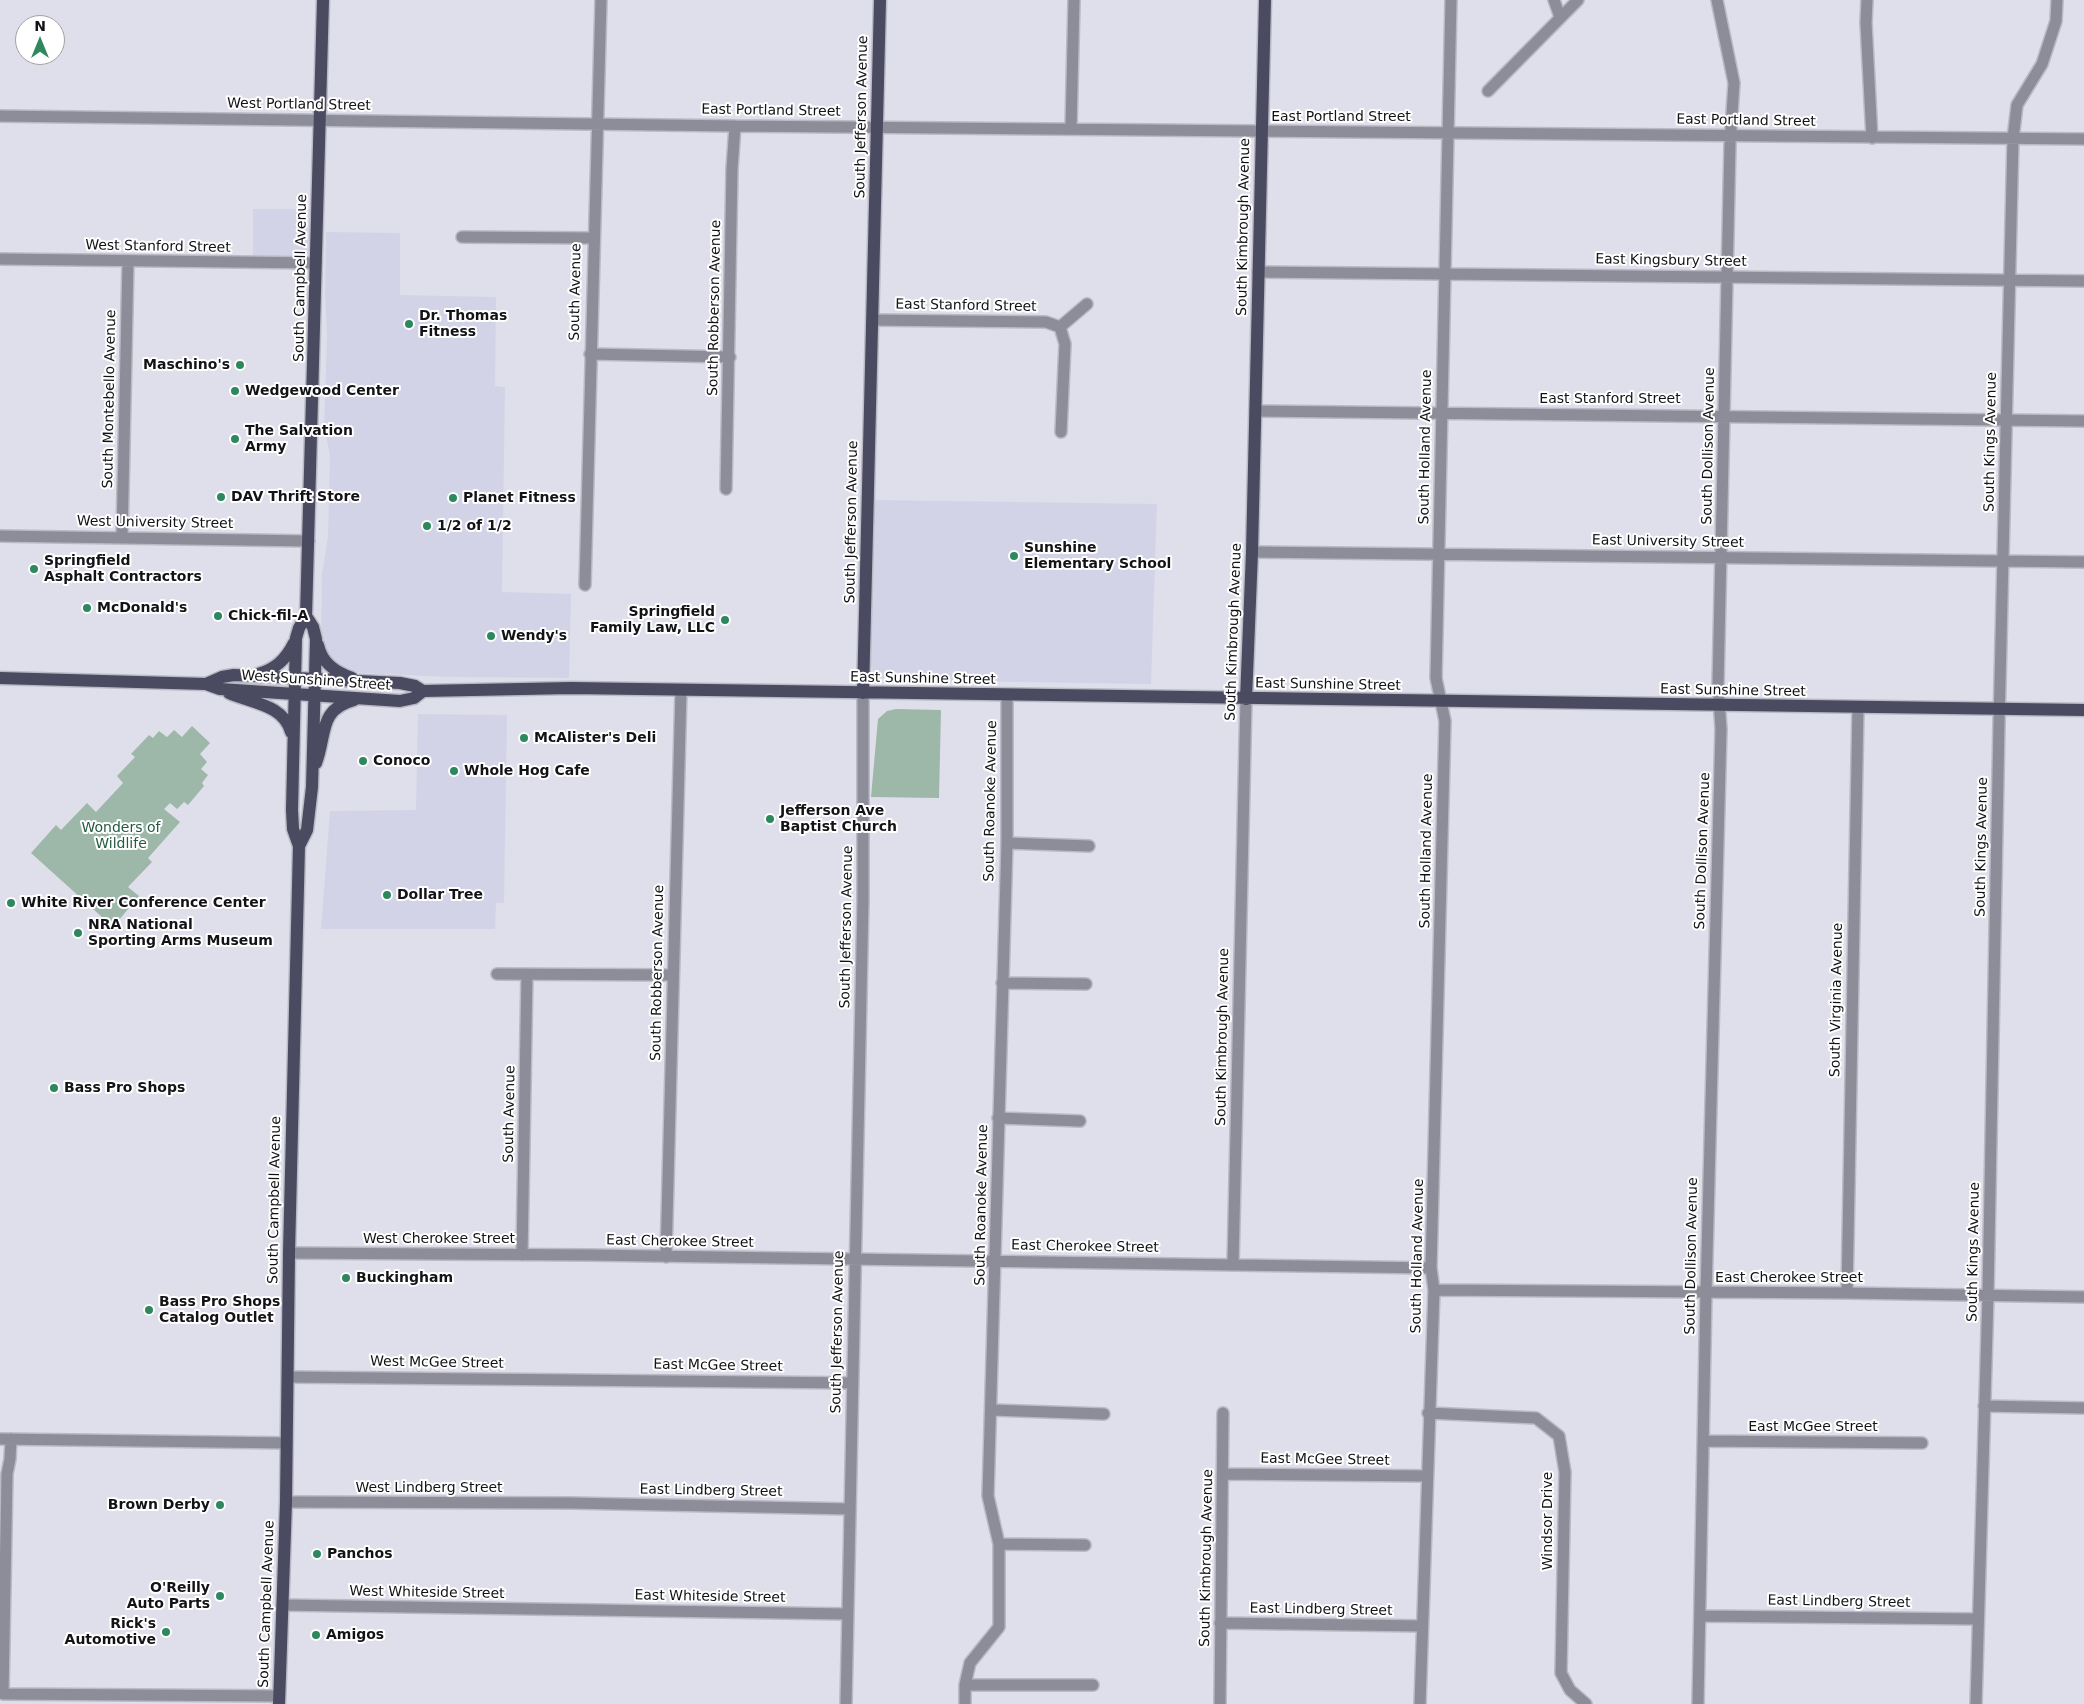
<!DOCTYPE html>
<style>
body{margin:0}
#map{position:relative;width:2084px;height:1704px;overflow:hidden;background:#dfdfeb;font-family:"DejaVu Sans",sans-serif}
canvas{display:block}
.north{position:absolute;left:15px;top:15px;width:50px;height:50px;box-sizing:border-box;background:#fff;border:1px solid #a1a1a2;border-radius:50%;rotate:0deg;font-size:14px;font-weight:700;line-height:20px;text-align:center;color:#131317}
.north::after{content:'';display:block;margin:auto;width:18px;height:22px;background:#2e885e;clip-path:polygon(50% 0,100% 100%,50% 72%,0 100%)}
</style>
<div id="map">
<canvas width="2084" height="1704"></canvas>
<div class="north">N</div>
</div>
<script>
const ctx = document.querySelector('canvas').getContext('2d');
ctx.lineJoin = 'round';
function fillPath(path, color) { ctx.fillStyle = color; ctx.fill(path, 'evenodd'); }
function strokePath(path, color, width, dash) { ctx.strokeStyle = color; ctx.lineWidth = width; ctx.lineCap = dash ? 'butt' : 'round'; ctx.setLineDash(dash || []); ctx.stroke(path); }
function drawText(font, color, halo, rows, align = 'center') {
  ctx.font = font + ' "DejaVu Sans",sans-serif'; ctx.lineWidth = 4; ctx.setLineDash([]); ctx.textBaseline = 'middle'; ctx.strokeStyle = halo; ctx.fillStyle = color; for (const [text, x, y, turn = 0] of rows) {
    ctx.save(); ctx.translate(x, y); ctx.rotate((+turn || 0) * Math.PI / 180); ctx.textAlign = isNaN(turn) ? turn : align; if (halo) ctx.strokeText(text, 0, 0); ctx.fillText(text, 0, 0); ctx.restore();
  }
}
fillPath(new Path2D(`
 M253,209H310L308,254L304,256H253Z
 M326,232L400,233V295L496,297L495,386L505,387L502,592L571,594L569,678L446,677L363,673L350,671L332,663L321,646L322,574L328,537L330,455L324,426L327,337L325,294Z
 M873,500L1157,504L1151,684L892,680L878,677L870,666Z
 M418,714L507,715L504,903H496L495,929H321L330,811L416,810Z`), '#d2d3e6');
fillPath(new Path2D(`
 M896,709L941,710L939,798L871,797L878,719L887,711Z
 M192,726L210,743L200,754L207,762L201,769L208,775L202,783L204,786L188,805L184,802L177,809L170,803L164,809L180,822L148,858L152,862L128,887L139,896L113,927L31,853L56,825L61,830L87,803L96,812L123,783L117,776L135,757L131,754L149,735L153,738L159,731L167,737L174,730L182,737Z`), '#9db8a8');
const minor = new Path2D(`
 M1554,0L1560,17
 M1867,0L1866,23L1872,138
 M1488,91L1578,0
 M0,116L735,126L2084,139
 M1071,129L1074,0
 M462,237L593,238
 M0,259L316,263
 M1258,272L2084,281
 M872,320L1046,322L1060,327
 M1060,327L1065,344L1061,432
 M1060,327L1087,304
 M590,354L730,357
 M1255,411L2084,421
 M726,489L732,169L735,126
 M0,536L309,541
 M122,537L128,262
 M1252,552L2084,562
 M585,585L601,0
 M1007,843L1089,846
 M497,974L672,975
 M1002,983L1086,984
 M998,1118L1080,1121
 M289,1253L588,1255L1431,1268
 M522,1255L527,974
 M666,1257L681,690
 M1233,1265L1246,699
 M1434,1290L1847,1293L2084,1297
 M1847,1293L1858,708
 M288,1377L852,1383
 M1984,1406L2084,1408
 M992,1410L1104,1414
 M1428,1413L1536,1418L1559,1436L1565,1472L1561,1673L1570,1690L1586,1704
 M0,1439L287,1443
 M11,1439L10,1459L7,1474L3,1694L279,1696
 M1704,1441L1922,1443
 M1223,1474L1427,1476
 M286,1502L571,1503L850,1509
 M999,1544L1085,1545
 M282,1605L847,1614
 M1700,1616L1977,1619
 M1220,1623L1422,1626
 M965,1685H1093
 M846,1704L863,901V693
 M965,1704V1685L970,1663L999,1627V1544L988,1496L1007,843V695
 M1220,1704L1223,1413
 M1420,1704L1434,1290L1431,1268L1445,721L1436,678L1451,0
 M1698,1704L1706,1293L1721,729L1718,685L1730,144L1734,83L1717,0
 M1976,1704L1988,1295L1999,724L2013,139L2017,105L2042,64L2056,21L2057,0`);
const major = new Path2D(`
 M318,645C322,663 335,672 352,678
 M258,674C276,669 286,659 294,643
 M0,678L206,684L220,689L400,701L414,698L423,691
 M206,684L222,677L234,675L400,683L415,686L423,691L571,688L2084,710
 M229,693C252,703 284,705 291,732
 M863,693L880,0
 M1246,699L1252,552L1265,0
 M316,763C327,734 318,710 354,700
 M299,846L307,830L312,787L316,639L313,627L306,616
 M279,1704L286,1502L289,1253L299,846L293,829L292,810L296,638L299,628L306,616L323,0`);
strokePath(minor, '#babac5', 14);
strokePath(major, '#babac5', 15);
strokePath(minor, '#8d8d9a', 11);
strokePath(major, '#4a4a60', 12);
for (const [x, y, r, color] of [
 [409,324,5,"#2e885e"],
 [240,365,5,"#2e885e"],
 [235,391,5,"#2e885e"],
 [235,439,5,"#2e885e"],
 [221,497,5,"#2e885e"],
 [453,498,5,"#2e885e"],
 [427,526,5,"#2e885e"],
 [1014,556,5,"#2e885e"],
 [34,569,5,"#2e885e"],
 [87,608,5,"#2e885e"],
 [218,616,5,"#2e885e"],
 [725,620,5,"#2e885e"],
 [491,636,5,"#2e885e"],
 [524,738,5,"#2e885e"],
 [363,761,5,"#2e885e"],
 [454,771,5,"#2e885e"],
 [770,819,5,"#2e885e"],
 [387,895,5,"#2e885e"],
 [11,903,5,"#2e885e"],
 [78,933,5,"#2e885e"],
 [54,1088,5,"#2e885e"],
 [346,1278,5,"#2e885e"],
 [149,1310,5,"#2e885e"],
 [220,1505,5,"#2e885e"],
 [317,1554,5,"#2e885e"],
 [220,1596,5,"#2e885e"],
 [166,1632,5,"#2e885e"],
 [316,1635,5,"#2e885e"]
]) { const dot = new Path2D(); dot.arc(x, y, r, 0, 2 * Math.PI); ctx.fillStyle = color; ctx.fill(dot); strokePath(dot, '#fff', 2); }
drawText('14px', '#131317', '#fff', [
 ["West Portland Street",299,105,1],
 ["East Portland Street",771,111,1],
 ["South Jefferson Avenue",862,117,-89],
 ["East Portland Street",1341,117],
 ["East Portland Street",1746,121,1],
 ["South Kimbrough Avenue",1244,227,-89],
 ["West Stanford Street",158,247,1],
 ["East Kingsbury Street",1671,261,1],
 ["South Campbell Avenue",301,278,-89],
 ["South Avenue",576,292,-89],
 ["East Stanford Street",966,306,1],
 ["South Robberson Avenue",715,308,-89],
 ["South Montebello Avenue",110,399,-89],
 ["East Stanford Street",1610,399],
 ["South Kings Avenue",1991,442,-89],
 ["South Dollison Avenue",1709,446,-89],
 ["South Holland Avenue",1426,447,-89],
 ["South Jefferson Avenue",852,522,-89],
 ["West University Street",155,523,1],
 ["East University Street",1668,542,1],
 ["South Kimbrough Avenue",1234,632,-88],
 ["East Sunshine Street",923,679,1],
 ["West Sunshine Street",316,681,4],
 ["East Sunshine Street",1328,685,1],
 ["East Sunshine Street",1733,691,1],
 ["South Roanoke Avenue",991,801,-89],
 ["South Kings Avenue",1982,847,-89],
 ["South Holland Avenue",1427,851,-89],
 ["South Dollison Avenue",1703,851,-88],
 ["South Jefferson Avenue",847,927,-89],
 ["South Robberson Avenue",658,973,-89],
 ["South Virginia Avenue",1837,1000,-89],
 ["South Kimbrough Avenue",1223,1037,-89],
 ["South Avenue",510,1114,-89],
 ["South Campbell Avenue",275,1200,-89],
 ["South Roanoke Avenue",982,1205,-89],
 ["West Cherokee Street",439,1239],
 ["East Cherokee Street",680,1242,1],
 ["East Cherokee Street",1085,1247,1],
 ["South Kings Avenue",1974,1252,-89],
 ["South Holland Avenue",1418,1256,-89],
 ["South Dollison Avenue",1692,1256,-89],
 ["East Cherokee Street",1789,1278],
 ["South Jefferson Avenue",838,1332,-89],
 ["West McGee Street",437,1363,1],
 ["East McGee Street",718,1366,1],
 ["East McGee Street",1813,1427],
 ["East McGee Street",1325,1460,1],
 ["West Lindberg Street",429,1488],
 ["East Lindberg Street",711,1491,1],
 ["Windsor Drive",1548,1521,-90],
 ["South Kimbrough Avenue",1207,1558,-89],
 ["West Whiteside Street",427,1593,1],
 ["East Whiteside Street",710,1597,1],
 ["East Lindberg Street",1839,1602,1],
 ["South Campbell Avenue",267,1604,-88],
 ["East Lindberg Street",1321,1610,1]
]);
drawText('bold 14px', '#131317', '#fff', [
 ["Dr. Thomas",419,316],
 ["Fitness",419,332],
 ["Maschino's",230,365,"right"],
 ["Wedgewood Center",245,391],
 ["The Salvation",245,431],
 ["Army",245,447],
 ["DAV Thrift Store",231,497],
 ["Planet Fitness",463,498],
 ["1/2 of 1/2",437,526],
 ["Sunshine",1024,548],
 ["Elementary School",1024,564],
 ["Springfield",44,561],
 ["Asphalt Contractors",44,577],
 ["McDonald's",97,608],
 ["Springfield",715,612,"right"],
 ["Family Law, LLC",715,628,"right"],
 ["Chick-fil-A",228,616],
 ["Wendy's",501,636],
 ["McAlister's Deli",534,738],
 ["Conoco",373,761],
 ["Whole Hog Cafe",464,771],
 ["Jefferson Ave",780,811],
 ["Baptist Church",780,827],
 ["Dollar Tree",397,895],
 ["White River Conference Center",21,903],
 ["NRA National",88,925],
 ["Sporting Arms Museum",88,941],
 ["Bass Pro Shops",64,1088],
 ["Buckingham",356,1278],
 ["Bass Pro Shops",159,1302],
 ["Catalog Outlet",159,1318],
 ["Brown Derby",210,1505,"right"],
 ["Panchos",327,1554],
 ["O'Reilly",210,1588,"right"],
 ["Auto Parts",210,1604,"right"],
 ["Rick's",156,1624,"right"],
 ["Automotive",156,1640,"right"],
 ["Amigos",326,1635]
], 'left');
drawText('14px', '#245a40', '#fff', [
 ["Wonders of",121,828],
 ["Wildlife",121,844]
]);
</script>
